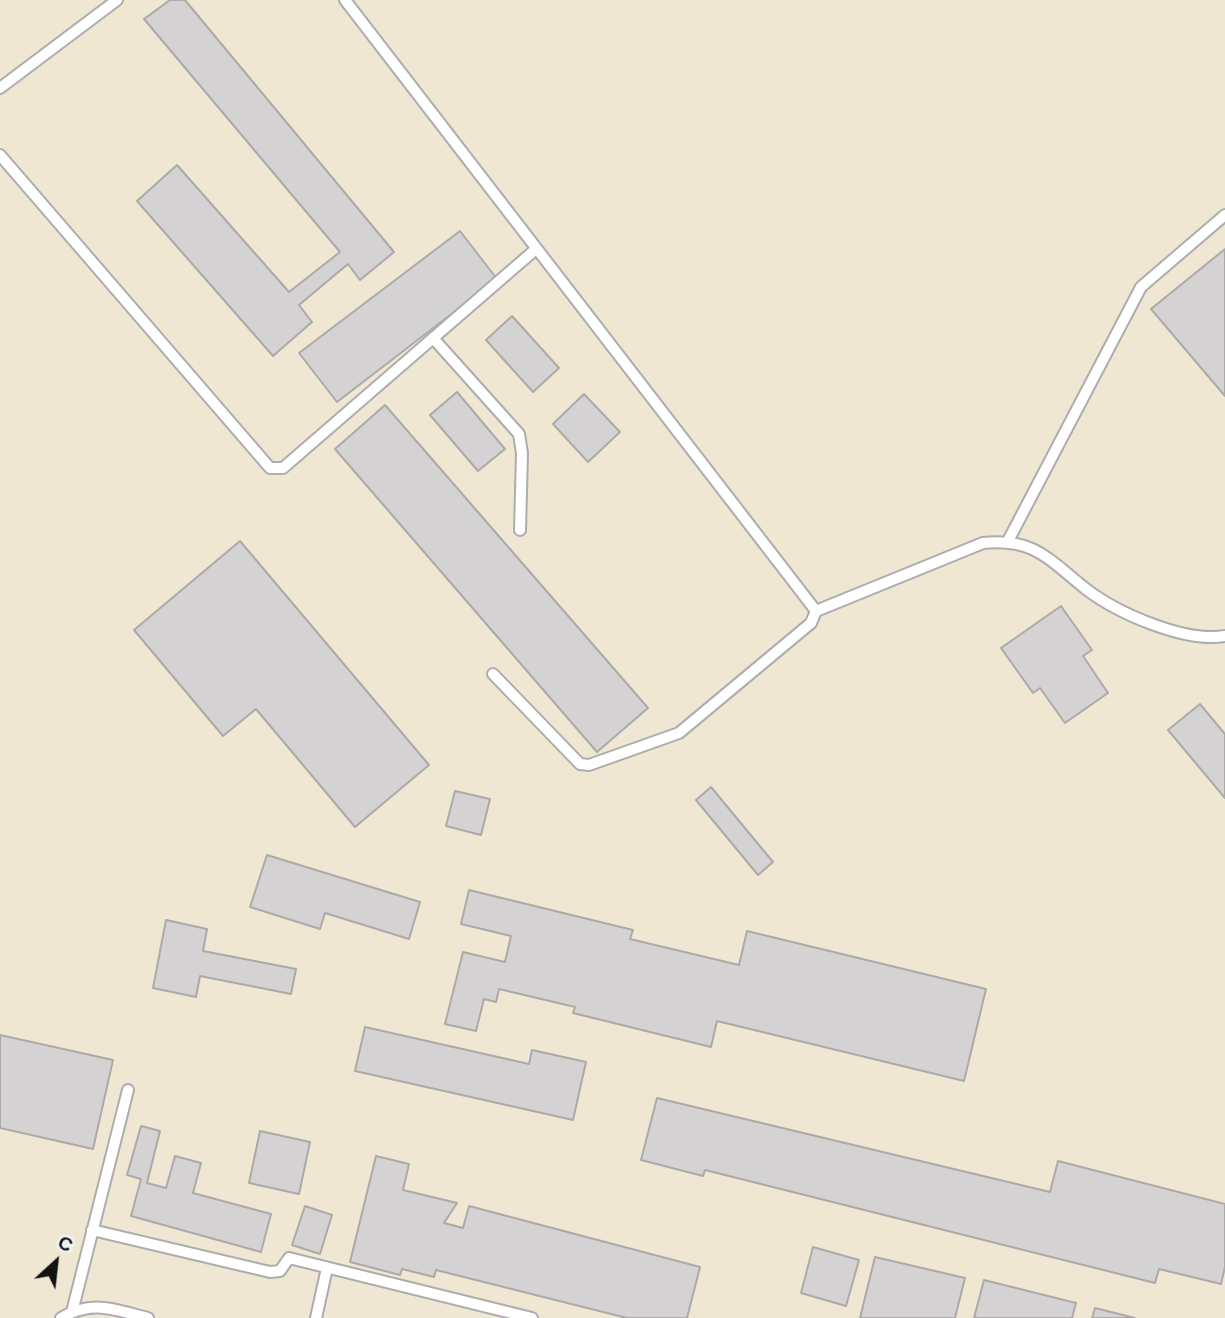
<!DOCTYPE html>
<meta charset="utf-8">
<style>
body{margin:0}
#map{position:relative;width:1225px;height:1318px;overflow:hidden;background:#f1f2f3;font-family:Barlow,sans-serif}
canvas{display:block}
.north{position:absolute;left:21px;top:1227px;width:70px;height:70px;-webkit-text-stroke:5px #f1f2f3;paint-order:stroke;rotate:27deg;font-size:19px;font-weight:700;line-height:28px;text-align:center;color:#111212}
.north::after{content:'';display:block;margin:auto;width:24px;height:32px;background:#111212;clip-path:polygon(50% 0,100% 100%,50% 72%,0 100%)}
</style>
<div id="map">
<canvas width="1225" height="1318"></canvas>
<div class="north">С</div>
</div>
<script>
const ctx = document.querySelector('canvas').getContext('2d');
ctx.lineJoin = 'round';
function fillPath(path, color) { ctx.fillStyle = color; ctx.fill(path, 'evenodd'); }
function strokePath(path, color, width, dash) { ctx.strokeStyle = color; ctx.lineWidth = width; ctx.lineCap = dash ? 'butt' : 'round'; ctx.setLineDash(dash || []); ctx.stroke(path); }
fillPath(new Path2D(`
 M0,0H1225V1318H0Z`), '#f0e7d2');
const building = new Path2D(`
 M170,0H185L394,252L360,280L348,264L299,305L312,322L273,356L137,201L177,165L289,292L340,252L144,19Z
 M460,231L497,279L337,402L299,353Z
 M1225,249V396L1151,309Z
 M512,316L559,368L533,392L486,340Z
 M457,392L505,449L478,471L430,415Z
 M584,394L620,432L588,462L553,424Z
 M385,405L648,708L597,752L335,449Z
 M240,541L429,765L355,827L256,709L223,736L134,630Z
 M1061,606L1092,650L1083,656L1108,693L1065,723L1040,688L1033,693L1001,648Z
 M1200,704L1225,734V798L1168,730Z
 M711,787L773,862L758,875L696,800Z
 M455,791L490,799L481,835L446,826Z
 M267,855L420,902L409,939L325,913L320,929L250,907Z
 M469,890L633,930L630,939L739,965L747,931L986,989L964,1081L717,1021L711,1047L573,1013L575,1007L499,989L496,1002L484,999L476,1031L445,1024L463,952L505,962L511,936L461,924Z
 M166,920L207,929L203,951L296,969L291,994L200,976L196,997L153,988Z
 M365,1027L529,1064L532,1050L586,1062L573,1120L355,1071Z
 M0,1035L113,1060L93,1149L0,1128Z
 M657,1098L1050,1192L1058,1161L1225,1204V1267L1221,1284L1159,1269L1155,1283L705,1170L703,1176L641,1160Z
 M141,1126L160,1131L147,1183L166,1188L175,1156L201,1163L193,1193L271,1214L261,1252L131,1216L141,1179L127,1175Z
 M260,1131L310,1142L299,1194L249,1183Z
 M376,1156L409,1164L403,1190L457,1203L444,1223L463,1228L469,1206L700,1267L687,1318H627L436,1270L434,1277L402,1269L400,1275L350,1262Z
 M305,1206L332,1215L320,1254L292,1245Z
 M813,1247L859,1260L846,1306L801,1293Z
 M875,1257L965,1278L955,1318H860Z
 M984,1280L1076,1303L1072,1318H974Z
 M1095,1308L1135,1318H1092Z`);
fillPath(building, '#d4d2d2');
strokePath(building, '#acaaa9', 2);
const lane = new Path2D(`
 M345,0L816,611L811,623L679,733L589,765L580,764L493,674
 M0,88L117,0
 M0,155L270,468H283L536,249
 M433,338L519,434L522,453L520,530
 M1008,541L1141,287L1225,215
 M816,611L983,543C1035,538 1048,559 1086,589C1117,613 1185,643 1225,636
 M92,1230L270,1272L280,1271L289,1258L532,1318
 M72,1312L128,1090
 M61,1318C93,1299 115,1310 148,1318
 M316,1318L327,1268`);
strokePath(lane, '#adadaf', 14);
strokePath(lane, '#fff', 10);
</script>
